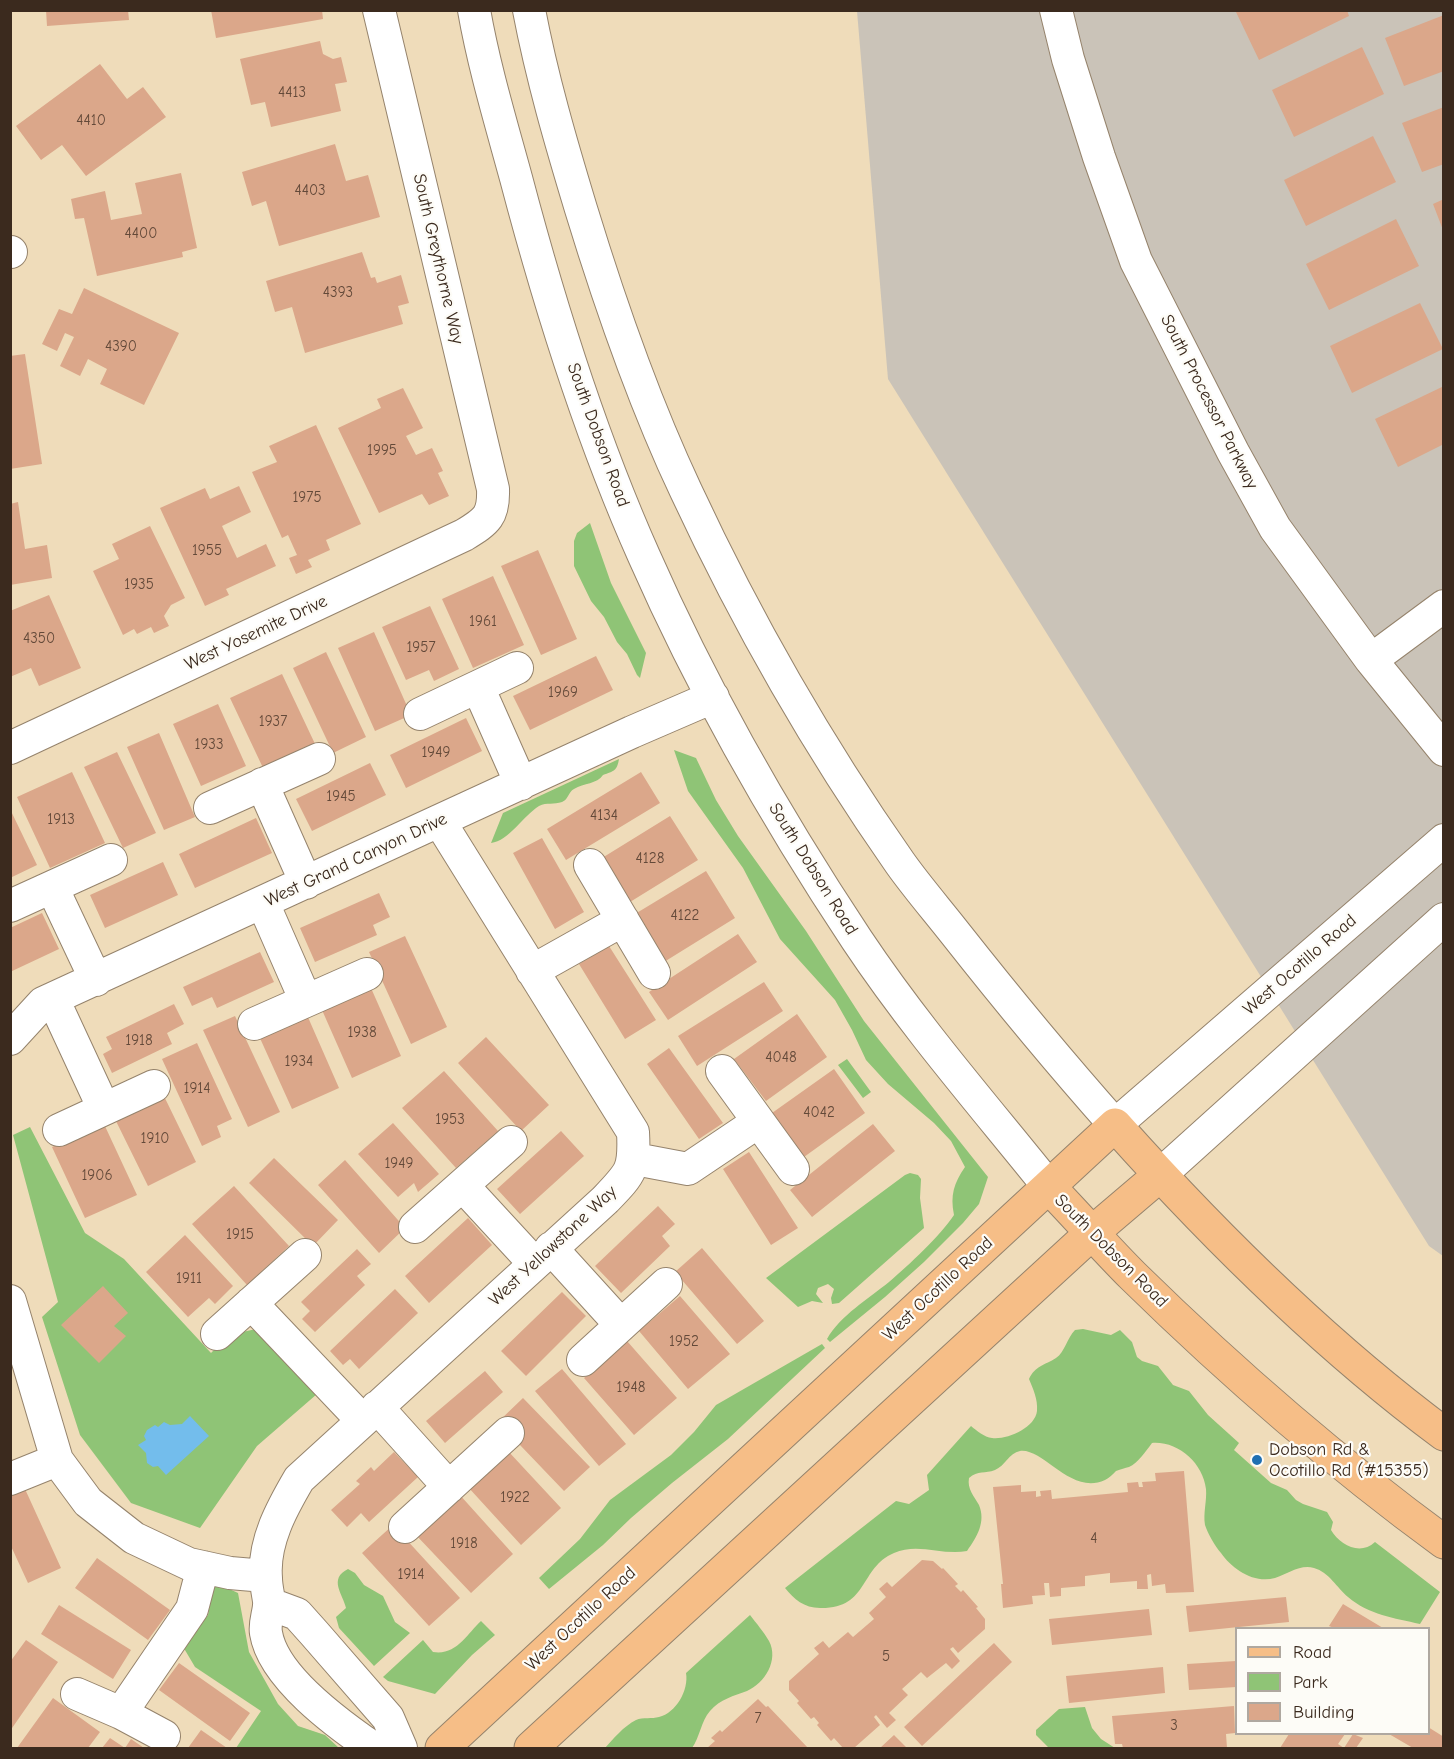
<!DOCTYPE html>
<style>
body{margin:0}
#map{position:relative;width:1454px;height:1759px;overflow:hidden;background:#efdcba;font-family:"Comic Neue",sans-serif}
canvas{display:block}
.frame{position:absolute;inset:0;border:12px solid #3b2a1e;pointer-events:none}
.legend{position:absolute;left:1235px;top:1627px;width:195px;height:108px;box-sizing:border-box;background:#fdfcf7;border:2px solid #afa8a0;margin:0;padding:8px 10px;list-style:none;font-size:18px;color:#3b2a1e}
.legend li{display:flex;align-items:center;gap:12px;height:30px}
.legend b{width:30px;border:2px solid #afa8a0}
</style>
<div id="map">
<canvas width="1454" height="1759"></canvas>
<div class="frame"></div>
<ul class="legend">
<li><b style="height:8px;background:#f6be87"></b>Road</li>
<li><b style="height:16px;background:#8fc476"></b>Park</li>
<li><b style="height:16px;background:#dba78a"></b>Building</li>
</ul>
</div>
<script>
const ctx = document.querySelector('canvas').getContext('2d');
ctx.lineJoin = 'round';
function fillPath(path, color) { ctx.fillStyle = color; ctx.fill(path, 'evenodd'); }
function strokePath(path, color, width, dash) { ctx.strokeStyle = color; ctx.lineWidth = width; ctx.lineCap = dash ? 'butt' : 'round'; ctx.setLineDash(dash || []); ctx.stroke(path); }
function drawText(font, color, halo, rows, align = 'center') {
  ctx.font = font + ' "Comic Neue",sans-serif'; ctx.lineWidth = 4.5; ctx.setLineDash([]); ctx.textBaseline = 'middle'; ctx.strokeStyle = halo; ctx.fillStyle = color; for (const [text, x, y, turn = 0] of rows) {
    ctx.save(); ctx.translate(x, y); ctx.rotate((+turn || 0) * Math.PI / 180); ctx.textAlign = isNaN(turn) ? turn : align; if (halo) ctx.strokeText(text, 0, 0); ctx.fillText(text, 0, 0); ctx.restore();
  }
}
fillPath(new Path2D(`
 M857,11H1443V1256L1429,1246L888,379Z`), '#cac3b8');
fillPath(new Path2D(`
 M590,523L611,583L646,653L640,678L637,675L627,654L617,642L604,617L591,601L574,566V541L577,533Z
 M674,750L696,758L716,800L738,836L806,931L864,1021L988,1177L979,1204L963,1223L924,1262L885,1297L830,1342L827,1339C841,1315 868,1299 889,1282C909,1265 940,1236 954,1215C950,1195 954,1183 965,1167L951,1141L934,1123L888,1084L866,1060L852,1030L835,1000L780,939L743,868L688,791Z
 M619,759C617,771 614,771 603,775C597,784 584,783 574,789C568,792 569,799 562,802C554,805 547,802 539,806C523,816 509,841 491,843L503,813Z
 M847,1059L871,1092L863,1098L838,1065Z
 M30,1127L85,1233L124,1259L211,1353L229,1335L256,1329L317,1394L257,1446L200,1528L131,1503L80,1435L42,1317L58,1302L13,1135Z
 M910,1173L918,1175L921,1179L920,1198L924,1228L839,1303L832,1304L831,1298L834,1289L828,1284L818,1288L816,1294L823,1303L812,1301L798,1307L766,1278L905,1175Z
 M1083,1329L1111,1335L1120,1330L1132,1342L1137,1357L1142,1361L1158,1366L1173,1385L1189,1391L1208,1415L1239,1443L1234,1450L1271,1483L1287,1490L1296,1500L1303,1504L1327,1512L1333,1522L1331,1530C1340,1545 1360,1556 1375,1542L1440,1592L1420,1624C1394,1618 1369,1615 1348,1597C1337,1588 1329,1572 1314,1568C1300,1564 1288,1574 1275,1578C1254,1584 1232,1569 1221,1553C1215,1546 1208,1534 1205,1525C1203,1513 1207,1501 1206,1489C1203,1463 1178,1441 1152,1443C1146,1451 1138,1463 1129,1467C1125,1468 1121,1469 1116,1471C1113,1474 1109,1478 1105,1480C1071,1496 1044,1448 1020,1451C1009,1453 1005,1466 995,1470C985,1474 978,1470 969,1478C967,1489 974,1496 979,1505C986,1522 977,1537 967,1551C943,1556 918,1542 894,1553C859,1568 869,1609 820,1608C804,1608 794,1599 785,1588L896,1501L909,1504L929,1490L927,1475L971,1426C977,1431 984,1437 992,1438C1007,1440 1035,1428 1037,1411C1038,1399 1033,1389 1029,1379C1035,1366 1045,1365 1056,1358C1065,1352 1067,1338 1075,1330Z
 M822,1344L825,1348L728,1439L672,1483L631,1518L603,1545L549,1589L539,1578L580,1539L610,1500L671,1455L694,1432L716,1405Z
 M348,1569L355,1573L364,1585L383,1596L395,1622L410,1633L374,1666L339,1628L336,1617L346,1608C343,1594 328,1579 348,1569Z
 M214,1582L238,1593L249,1652L278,1704L298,1726L325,1735L339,1748H236L261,1711L195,1667L182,1645L208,1615Z
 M750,1615C756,1623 764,1632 769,1641C779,1660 765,1683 747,1691C734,1696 720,1699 710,1711C701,1721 700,1737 692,1748H605C613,1739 624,1726 636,1720C643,1717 652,1719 659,1717C676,1713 689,1690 686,1673Z
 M481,1621L495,1635L472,1655L435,1694L388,1681L383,1677L423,1640L433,1652C456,1656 467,1634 481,1621Z
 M1085,1707L1092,1728L1101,1739L1115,1748H1049L1036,1735V1730L1059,1709Z`), '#8fc476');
fillPath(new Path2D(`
 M190,1416L209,1436L166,1475L158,1466L153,1467L147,1463L146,1453L138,1445L146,1440L144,1436L147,1430L155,1425L158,1427L164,1422L170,1425L182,1424Z`), '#73bdec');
fillPath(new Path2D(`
 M46,10H128L129,20L47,26Z
 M211,10H322L323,19L216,38Z
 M1239,10H1347L1349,16L1259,60L1236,12Z
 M1444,15V71L1404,86L1385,38Z
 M320,41L323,54L333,59L341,57L347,82L335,84L341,111L271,127L265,102L251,105L240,59Z
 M1362,47L1384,94L1294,137L1272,90Z
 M100,64L127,99L143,87L166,117L86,176L62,145L41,160L16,126Z
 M1444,107V164L1422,172L1402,123Z
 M1373,136L1396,182L1306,226L1284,180Z
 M335,144L346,181L368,175L380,217L279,246L266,201L252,206L242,172Z
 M181,173L197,248L182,252L183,257L97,276L84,218L75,219L71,199L105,191L111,220L142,214L135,183Z
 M1444,199V230H1443L1433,204Z
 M1396,219L1419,266L1329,310L1306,264Z
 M362,252L371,278L375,277L377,283L401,275L409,303L398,306L403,324L305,353L292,307L275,312L266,281Z
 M84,288L179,333L144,405L100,384L107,369L88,359L80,376L60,366L74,337L65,333L57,351L42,344L59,309L72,314Z
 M1420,303L1443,349L1352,393L1330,346Z
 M25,354L42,464L10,469V356Z
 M1444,386V444L1398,467L1375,419Z
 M403,388L423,428L406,436L416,455L432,448L443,471L438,473L449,496L429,505L422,494L379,513L338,428L381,408L377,399Z
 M316,425L361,524L326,540L330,550L308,560L312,567L296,574L289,558L297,555L288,535L282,538L252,472L277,462L269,446Z
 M239,486L251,512L222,526L237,558L266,544L276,566L226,589L229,595L205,606L160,508L205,488L210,499Z
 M18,502L25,549L47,545L52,578L10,585V504Z
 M150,526L185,598L171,605L164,616L169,626L154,633L151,627L137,634L134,629L123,635L93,571L119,559L112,544Z
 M538,550L577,639L541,655L501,566Z
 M493,576L524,645L473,668L442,599Z
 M49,595L81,668L39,686L31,668L10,677V611Z
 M430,606L459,669L434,681L429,670L406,680L382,627Z
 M374,632L411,715L375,731L338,648Z
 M326,652L366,737L333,753L293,668Z
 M596,656L613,690L530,730L513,696Z
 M282,674L316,746L264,770L230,698Z
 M218,704L246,766L201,786L173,724Z
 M466,718L482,751L406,788L390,755Z
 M159,733L195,817L164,830L127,747Z
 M117,752L156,833L123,848L84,767Z
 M370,763L386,795L312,831L296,799Z
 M72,772L105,843L50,868L17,797Z
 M641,772L660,803L566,860L547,829Z
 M10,809L37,865L10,878Z
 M670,816L698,860L630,902L602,858Z
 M256,818L272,853L195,888L179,854Z
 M542,838L584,912L555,929L513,853Z
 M163,862L178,895L105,928L90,895Z
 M706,871L735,918L664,962L635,914Z
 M379,893L390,917L373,925L377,935L315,962L300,928Z
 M42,913L59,949L10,972V928Z
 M738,934L757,962L668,1020L649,992Z
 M405,936L447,1027L411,1044L369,952Z
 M609,946L656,1020L625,1039L579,964Z
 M260,952L274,982L217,1008L212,997L192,1006L183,987Z
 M764,982L783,1011L697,1066L678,1036Z
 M371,988L401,1056L352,1078L322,1010Z
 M174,1004L184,1024L167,1033L172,1044L112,1073L103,1054L112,1049L106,1037Z
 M797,1014L827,1057L766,1101L734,1059Z
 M307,1015L339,1088L292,1109L259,1036Z
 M235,1016L280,1112L248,1127L203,1030Z
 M486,1037L549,1105L521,1131L458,1063Z
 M197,1043L232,1119L217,1126L221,1137L202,1146L162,1059Z
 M669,1048L723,1123L699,1139L647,1064Z
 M834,1069L865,1113L804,1157L772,1113Z
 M444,1071L498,1131L456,1168L402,1108Z
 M162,1092L196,1162L148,1186L113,1115Z
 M393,1123L439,1174L418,1192L414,1183L398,1197L358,1154Z
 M104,1124L137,1195L85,1218L52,1147Z
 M873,1124L895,1151L812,1217L790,1190Z
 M561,1131L584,1156L520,1214L497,1189Z
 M749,1152L798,1228L771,1245L723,1169Z
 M274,1158L338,1220L313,1246L249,1183Z
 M345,1160L405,1228L379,1253L318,1185Z
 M234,1186L289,1246L247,1285L192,1224Z
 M658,1206L675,1224L662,1236L670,1246L621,1293L595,1266Z
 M468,1218L492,1245L429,1303L405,1276Z
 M185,1235L233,1286L215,1304L209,1298L188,1317L146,1272Z
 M702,1248L764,1321L737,1344L675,1272Z
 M357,1249L371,1264L357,1276L365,1285L315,1332L302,1319L310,1311L301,1302Z
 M103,1286L128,1313L114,1326L126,1336L99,1363L61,1325Z
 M395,1289L418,1313L359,1369L350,1359L343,1365L330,1351Z
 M562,1292L586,1316L526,1376L501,1351Z
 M680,1296L730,1354L688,1389L639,1331Z
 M627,1341L677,1398L634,1435L584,1378Z
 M562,1369L626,1444L599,1466L535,1391Z
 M485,1371L503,1392L445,1443L426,1421Z
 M523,1398L590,1467L564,1491L498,1422Z
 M508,1451L561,1508L521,1545L468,1487Z
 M394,1452L418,1477L369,1522L361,1513L347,1527L331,1510L360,1484L356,1481L371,1467L374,1471Z
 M1184,1471L1194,1592L1166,1593L1165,1584L1152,1586L1151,1574L1147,1575L1148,1589H1137V1581L1110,1583V1573L1085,1576V1586L1061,1588V1596L1050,1597L1049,1583H1044L1045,1595L1032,1596L1033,1604L1003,1608L1001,1584H1003L993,1487L1021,1485V1492L1036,1491V1497L1041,1496L1040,1491L1051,1490L1052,1499L1128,1492L1127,1483L1138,1482L1139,1487H1143L1142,1482L1156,1481L1155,1473Z
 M25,1489L61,1568L28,1583L10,1544V1495Z
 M459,1494L513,1554L471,1593L415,1534Z
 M393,1525L460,1598L429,1626L362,1553Z
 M97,1558L170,1610L148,1640L75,1588Z
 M922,1560L933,1561L942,1569L943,1568L958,1584L955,1586L961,1592L963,1590L978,1607L976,1608L985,1619V1629L958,1653L953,1647L950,1649L960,1661L952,1669L946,1663L927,1678L921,1672L902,1689L908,1695L889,1713L896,1720L887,1728L876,1715L874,1717L880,1725L854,1748H843L834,1738L831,1741L817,1725L819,1723L814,1717L811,1719L797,1703L799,1701L789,1690V1681L819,1654L814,1648L823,1641L829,1648L848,1632L853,1637L874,1619L869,1613L886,1597L879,1589L887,1582L892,1587Z
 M1286,1597L1289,1622L1189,1632L1186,1606Z
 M1343,1604L1383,1628H1334L1329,1626Z
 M59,1605L131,1650L113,1679L41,1634Z
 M1149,1609L1152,1635L1052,1645L1049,1619Z
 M26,1640L58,1662L10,1731V1662Z
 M994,1643L1012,1662L922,1746L904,1727Z
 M1236,1661V1687L1189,1690L1187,1664Z
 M179,1663L250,1713L230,1741L159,1690Z
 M1163,1667L1165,1693L1069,1703L1066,1676Z
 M53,1698L100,1732L88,1748H17Z
 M758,1699L766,1707L768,1706L808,1748H707L715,1741L711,1738L720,1730L722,1732Z
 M1234,1706L1235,1733L1226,1734L1227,1748H1123L1122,1744H1115L1112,1716Z
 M1428,1727L1444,1737V1748H1413L1389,1734H1428Z
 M201,1730L227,1748H188Z
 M1289,1734H1345L1338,1744L1344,1748L1353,1734L1363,1738L1356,1748H1280Z
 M894,1735L907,1748H880Z
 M110,1738L125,1748L131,1739L144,1748H102Z`), '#dba78a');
const minor = new Path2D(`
 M474,10C484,67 501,123 516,178C550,307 590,435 644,556C703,690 776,818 857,940C915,1027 984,1106 1049,1187
 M529,10C542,78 561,143 581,209C610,304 643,400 686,491C746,620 818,746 900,863C917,887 937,910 955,933C1007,999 1060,1063 1115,1125L1444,840
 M1056,10L1068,59L1099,157L1136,261L1233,452L1275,528L1371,660L1444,750
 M10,252H11
 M1371,660L1444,606
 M478,687L521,784
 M420,714L517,668
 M10,748L464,535C487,521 494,516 493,489L379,10
 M262,784L306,883
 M210,808L319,759
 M590,865L654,973
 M52,887L96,980
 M263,903L306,1001
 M10,906L111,860
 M532,971L623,920
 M53,999L104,1109
 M254,1024L367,974
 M10,1039L43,1003L632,732L713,697
 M722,1071L793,1169
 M59,1130L154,1086
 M635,1159L688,1169L758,1122
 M1160,1175L1444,919
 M463,1186L534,1263
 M415,1227L511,1142
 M551,1248L621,1325
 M10,1301L57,1460L88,1502L134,1538L189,1564L230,1573L265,1576
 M251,1303L362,1420
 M217,1334L305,1255
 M583,1360L666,1284
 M377,1407L449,1487
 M10,1479L57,1460
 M405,1527L508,1433
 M270,1604L297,1614L314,1633L388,1718L401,1748
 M77,1694L121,1713L164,1736
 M121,1713L192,1609L203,1567
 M373,1748C338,1724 273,1677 266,1633C264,1622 270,1611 269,1601C268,1593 266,1586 266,1578C263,1542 282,1508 299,1479L605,1200C631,1173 635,1170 633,1132L440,822`);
const major = new Path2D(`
 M1049,1187C1077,1216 1104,1247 1133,1276C1232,1373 1332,1460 1444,1542
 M442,1748L1115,1125C1215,1237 1323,1344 1444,1434
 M531,1748L1093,1232L1160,1175`);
strokePath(minor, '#95836c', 34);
strokePath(major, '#95836c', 35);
strokePath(minor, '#fff', 32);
strokePath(major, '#f6be87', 33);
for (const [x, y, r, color] of [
 [1257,1460,6,"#1f6fb2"]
]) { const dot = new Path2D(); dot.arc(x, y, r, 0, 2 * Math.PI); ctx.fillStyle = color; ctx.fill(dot); strokePath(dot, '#fdfcf7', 2); }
drawText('15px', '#634939', null, [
 ["4413",292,93],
 ["4410",91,121],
 ["4403",310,191],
 ["4400",141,234],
 ["4393",338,293],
 ["4390",121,347],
 ["1995",382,451],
 ["1975",307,498],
 ["1955",207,551],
 ["1935",139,585],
 ["1961",483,622],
 ["4350",39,639],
 ["1957",421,648],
 ["1969",563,693],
 ["1937",273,722],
 ["1933",209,745],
 ["1949",436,753],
 ["1945",341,797],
 ["4134",604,816],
 ["1913",61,820],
 ["4128",650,859],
 ["4122",685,916],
 ["1938",362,1033],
 ["1918",139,1041],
 ["4048",781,1058],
 ["1934",299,1062],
 ["1914",197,1089],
 ["4042",819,1113],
 ["1953",450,1120],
 ["1910",155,1139],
 ["1949",399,1164],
 ["1906",97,1176],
 ["1915",240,1235],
 ["1911",189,1279],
 ["1952",684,1342],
 ["1948",631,1388],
 ["1922",515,1498],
 ["4",1094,1539],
 ["1918",464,1544],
 ["1914",411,1575],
 ["5",886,1657],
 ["7",758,1719],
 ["3",1174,1726]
]);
drawText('18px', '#3b2a1e', '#fdfcf7', [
 ["South Greythorne Way",438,259,77],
 ["South Processor Parkway",1209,402,63],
 ["South Dobson Road",598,435,70],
 ["West Yosemite Drive",256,633,-25],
 ["West Grand Canyon Drive",356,860,-25],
 ["South Dobson Road",813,869,58],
 ["West Ocotillo Road",1300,965,-41],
 ["West Yellowstone Way",553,1246,-43],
 ["South Dobson Road",1111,1251,45],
 ["West Ocotillo Road",938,1289,-43],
 ["West Ocotillo Road",581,1619,-43]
]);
drawText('18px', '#3b2a1e', '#fdfcf7', [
 ["Dobson Rd &",1269,1450],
 ["Ocotillo Rd (#15355)",1269,1471]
], 'left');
</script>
